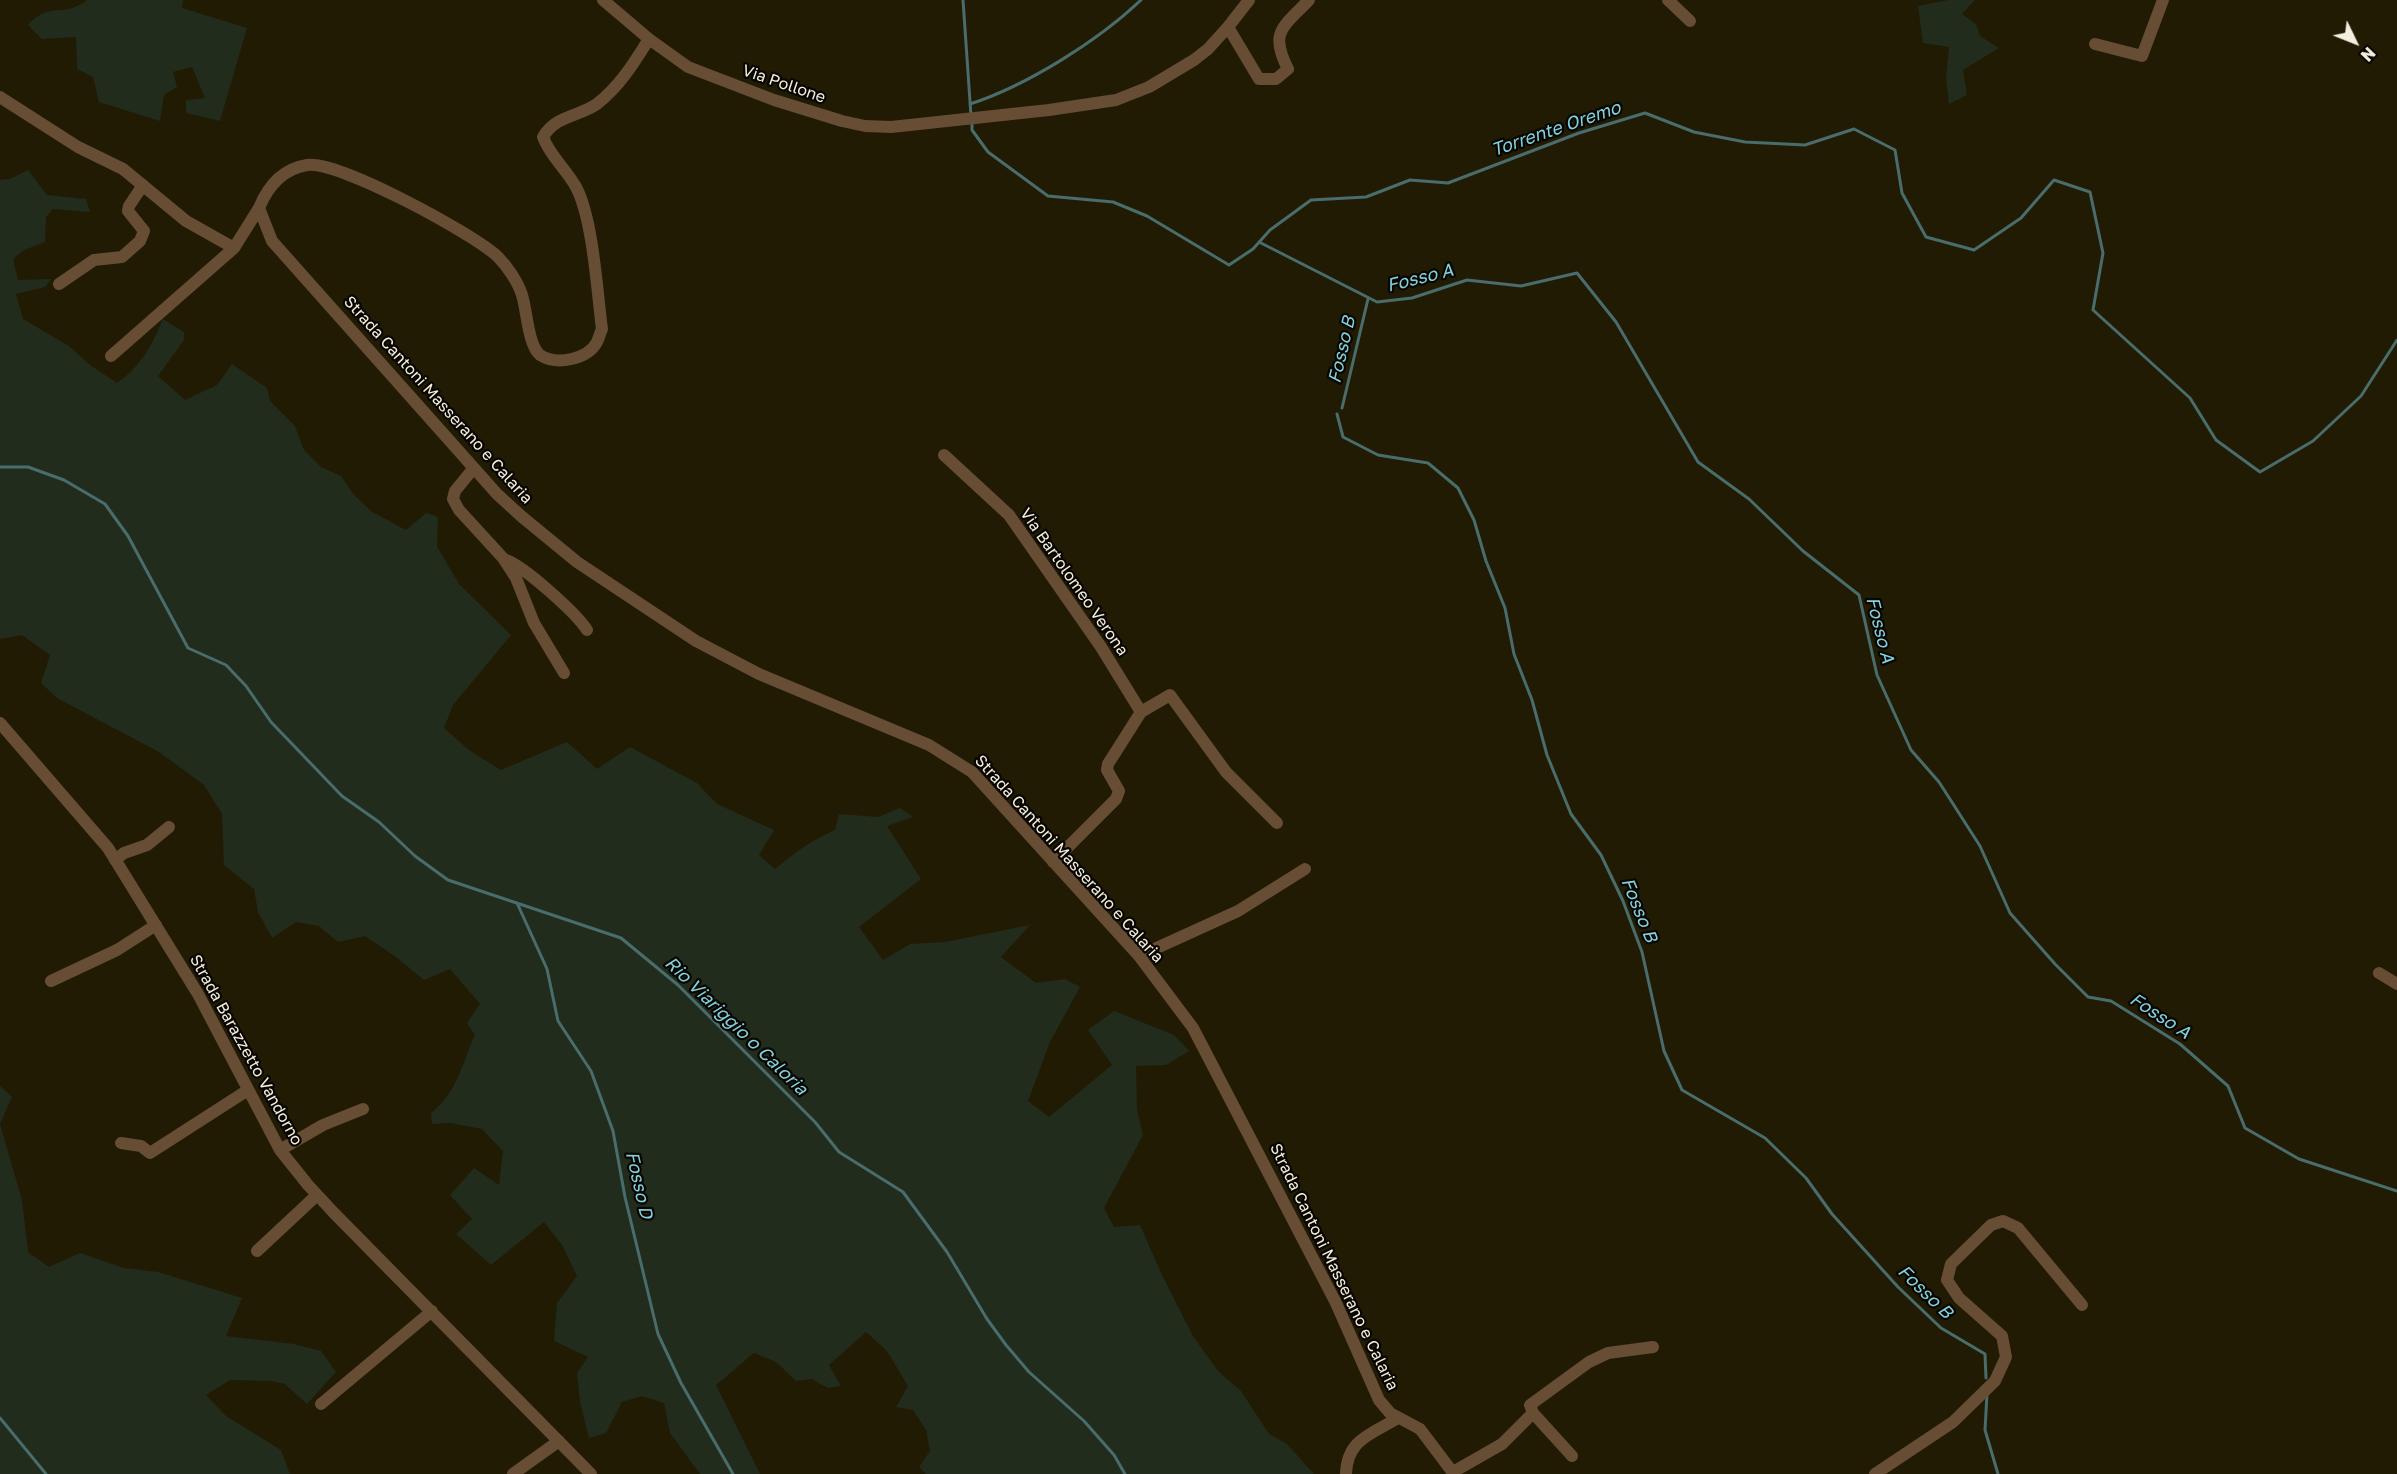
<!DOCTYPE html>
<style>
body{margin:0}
#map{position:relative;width:2397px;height:1474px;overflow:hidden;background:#221b03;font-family:"Golos Text",sans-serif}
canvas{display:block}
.north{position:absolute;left:2325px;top:12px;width:60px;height:60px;-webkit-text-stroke:4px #090601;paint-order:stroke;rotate:133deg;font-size:16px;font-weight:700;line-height:24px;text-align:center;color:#f3efdf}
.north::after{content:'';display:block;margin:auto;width:21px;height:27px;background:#f3efdf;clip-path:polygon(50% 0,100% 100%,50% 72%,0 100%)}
</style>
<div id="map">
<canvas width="2397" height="1474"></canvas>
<div class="north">N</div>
</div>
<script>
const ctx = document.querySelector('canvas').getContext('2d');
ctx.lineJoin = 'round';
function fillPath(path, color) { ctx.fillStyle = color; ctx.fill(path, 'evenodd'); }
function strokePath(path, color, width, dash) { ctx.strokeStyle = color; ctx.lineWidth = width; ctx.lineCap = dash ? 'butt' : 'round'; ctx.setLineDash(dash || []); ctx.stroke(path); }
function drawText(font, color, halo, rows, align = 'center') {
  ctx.font = font + ' "Golos Text",sans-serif'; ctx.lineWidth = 4.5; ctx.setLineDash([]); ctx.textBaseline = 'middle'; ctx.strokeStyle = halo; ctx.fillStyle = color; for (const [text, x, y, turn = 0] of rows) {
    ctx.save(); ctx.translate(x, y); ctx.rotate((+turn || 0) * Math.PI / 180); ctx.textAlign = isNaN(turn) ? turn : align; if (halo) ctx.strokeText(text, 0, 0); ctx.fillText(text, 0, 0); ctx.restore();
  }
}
fillPath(new Path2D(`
 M87,0H183L182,8L247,28L220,121L186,113V100L205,98L192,67L173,72L177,87L164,95L160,121L99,102L93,77L77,69L76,37L42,39L28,25C51,0 62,19 87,0Z
 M1948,0H1975L1962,14L1976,24L1980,36L1999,48L1963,70L1967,95L1949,104L1946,78L1949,47L1923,43L1918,6Z
 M28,170L47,195L86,199L90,212L53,209L46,217L45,242L24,250L13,259L18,280L51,279L45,287L16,294L23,319L69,346L90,365L117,383C140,368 153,343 163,319L184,332V340L158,376L185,400L217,385L232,364L267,388L270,401L295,426L304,450L321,467L341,476L353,494L372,512L406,530L426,513L438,517L437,546L459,584L511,635L453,705L444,728L469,750L501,770L567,742L597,769L630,747L697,783L717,804L774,830L759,855L775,869C794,853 812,840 835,830L839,814L878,817L900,808L913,817L887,826L921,879L859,927L883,960L910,944L945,942L1030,925L1001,957L1036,983L1065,979L1080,987L1050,1042L1028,1101L1049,1117L1112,1065L1088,1030L1114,1011L1174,1035L1189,1051L1166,1065L1136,1066L1137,1109L1143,1135L1104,1208L1114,1227L1140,1225L1162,1275L1193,1336L1218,1371L1241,1391L1269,1434L1286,1443L1314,1474H926L919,1467L930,1451L926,1430L913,1410L896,1407L908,1386L887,1351L866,1332L829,1365L841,1386L828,1388L812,1379L796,1381L776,1362L754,1353L716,1385L760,1474H700L670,1433L664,1403L642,1396L622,1402L606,1433L589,1438L580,1402L577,1373L588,1357L554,1341L557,1303L577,1276L562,1245L544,1222L491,1265L456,1234L472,1219L450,1195L474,1168L499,1185L503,1151L482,1129L450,1123L432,1124L431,1113C457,1093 462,1063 475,1035L467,1023L480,1004L450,969L424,980L396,957L365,936L338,942L319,926L296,922L272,938L258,912L254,889L224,865L222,814L204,785L159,752L57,698L41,683L50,655L22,635L0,639V180L10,179Z
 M0,1086L12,1097L0,1124L22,1200L28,1252L49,1267L80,1253L124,1268L158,1272L242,1298L226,1336L294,1344L321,1351L336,1372L307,1404L285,1384L271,1381L230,1380L206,1395L226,1416L281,1450L290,1474H0Z`), '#212c1d');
strokePath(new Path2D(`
 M963,0L971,116
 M970,104C1026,86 1098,41 1141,0
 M972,122V130L988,152L1048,196L1113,202L1147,216L1229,265L1253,249L1270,230L1311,200L1366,197L1410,180L1448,183L1579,133L1645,113L1694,132L1745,142L1805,145L1854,129L1895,150L1902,193L1926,237L1974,250L2021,218L2054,180L2090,192L2103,253L2093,310L2190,398L2216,440L2260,472L2313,441L2361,396L2397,340
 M1259,242L1377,302L1412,298L1467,280L1521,286L1577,273L1616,322L1698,462L1749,499L1803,551L1859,595L1877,675L1911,750L1939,782L1980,846L2010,913L2055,964L2088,997L2111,1001L2180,1044L2228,1086L2245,1128L2299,1159L2397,1191
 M1342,408L1368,299
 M1337,414L1343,437L1378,455L1428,463L1458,488L1474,520L1486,561L1505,608L1514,654L1532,700L1547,755L1571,814L1601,855L1623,901L1642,952L1664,1051L1682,1090L1765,1138L1806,1178L1832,1214L1898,1287L1941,1328L1985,1354L1986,1378
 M0,467H28L64,480L105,504L128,536L188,648L226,665L246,686L271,722L342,796L379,822L415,856L448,880L621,938L678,985L815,1122L839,1152L903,1192L947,1252L987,1319L1006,1345L1029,1372L1084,1421L1114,1455L1125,1474
 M517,903L547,969L558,1021L591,1071L613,1131L625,1197L658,1334L681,1383L733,1474
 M1987,1394L1985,1430L1998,1474
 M0,1418L46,1474`), '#496c6c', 3);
strokePath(new Path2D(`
 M603,0L649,39L688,67L774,100L842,121L865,126L891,127L1049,110L1116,100L1149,87L1194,60L1208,49L1228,27L1249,0
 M1668,0L1690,21
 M1228,27L1259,79H1276L1288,69C1269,32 1283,27 1309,0
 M649,39C634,63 620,86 597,104C578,117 556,115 543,137C550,156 566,169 576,187C593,219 597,291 602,329C600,333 599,338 597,342C588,359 557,366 540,355C528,345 527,311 522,295C518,282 507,266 498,257C474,234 338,160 307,165C282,169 268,186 259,208L272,241L497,494L521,516L577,562L696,641L759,674L929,745L972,772L1139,956L1193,1028L1336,1303L1379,1400L1390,1413L1420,1429L1454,1474
 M2095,44L2142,56L2163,0
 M0,97L78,147L123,169L186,221L234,248
 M59,284L94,260L122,257L140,241L144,231L128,211L129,206L143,185
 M111,356L234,248L259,208
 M944,455L1009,515L1101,647L1141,712L1108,764L1107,770L1119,791L1116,799L1053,862
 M473,469L455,491L453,499L459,510L503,558L516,578L534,623L564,673
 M506,560C525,567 576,613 587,630
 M1141,712L1170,695L1226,772L1277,823
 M0,723L108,848L198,994L280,1150L308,1185L334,1213L591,1474
 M115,860L124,853L147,845L169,827
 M1139,956L1238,911L1305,869
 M2379,973L2397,984
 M51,981L117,950L156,925
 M121,1143L141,1146L150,1153L248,1090
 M280,1150L323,1125L363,1109
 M257,1251L317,1195
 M321,1404L432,1311
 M1572,1456L1533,1413L1530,1405L1589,1362L1608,1353L1653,1347
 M1453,1472L1502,1444L1533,1413
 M513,1474L559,1441
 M1346,1474C1347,1439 1372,1434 1398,1418
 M1875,1474L1953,1422L1995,1381L2006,1357L2002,1336L1959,1298L1947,1280L1951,1264L1991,1225L2003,1221L2018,1228L2082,1305`), '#664d34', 12);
drawText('16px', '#f3efdf', '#090601', [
 ["Via Pollone",784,84,19],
 ["Strada Cantoni Masserano e Calaria",438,400,48],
 ["Via Bartolomeo Verona",1074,582,55],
 ["Strada Cantoni Masserano e Calaria",1069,859,48],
 ["Strada Barazzetto Vandorno",246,1050,61],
 ["Strada Cantoni Masserano e Calaria",1334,1267,64]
]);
drawText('italic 18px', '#81d2e0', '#090601', [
 ["Torrente Oremo",1556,129,-19],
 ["Fosso A",1420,278,-14],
 ["Fosso B",1342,350,-77],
 ["Fosso A",1880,630,76],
 ["Fosso B",1639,910,68],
 ["Fosso A",2160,1016,33],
 ["Rio Viariggio o Caloria",736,1026,44],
 ["Fosso D",639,1185,77],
 ["Fosso B",1925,1292,44]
]);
</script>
